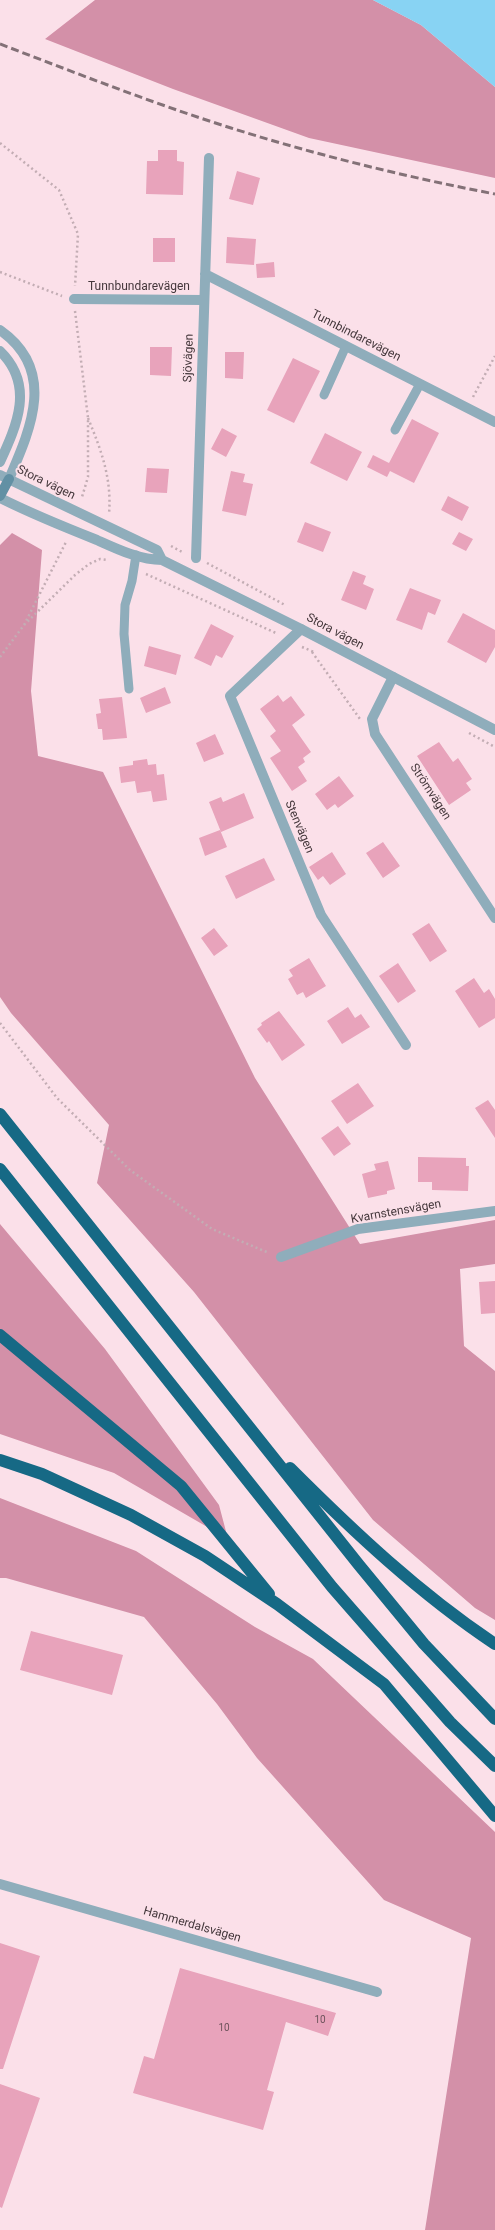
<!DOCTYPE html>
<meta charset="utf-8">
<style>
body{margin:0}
canvas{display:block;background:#fbe0e9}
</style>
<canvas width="495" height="2230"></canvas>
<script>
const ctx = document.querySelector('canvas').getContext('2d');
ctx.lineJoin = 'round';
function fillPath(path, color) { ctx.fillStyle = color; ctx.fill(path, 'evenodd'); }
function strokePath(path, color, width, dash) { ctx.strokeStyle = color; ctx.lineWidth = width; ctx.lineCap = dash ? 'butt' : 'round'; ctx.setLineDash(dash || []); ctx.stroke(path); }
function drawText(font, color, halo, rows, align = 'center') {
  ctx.font = font + ' Roboto,sans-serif'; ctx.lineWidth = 4; ctx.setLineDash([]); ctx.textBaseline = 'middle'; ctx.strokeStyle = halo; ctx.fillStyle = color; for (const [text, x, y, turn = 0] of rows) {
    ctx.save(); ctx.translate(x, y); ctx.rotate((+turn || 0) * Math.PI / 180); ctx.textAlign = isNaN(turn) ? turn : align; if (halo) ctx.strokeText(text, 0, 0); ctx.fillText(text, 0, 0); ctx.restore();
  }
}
fillPath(new Path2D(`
 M95,0H373L421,25L495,87V178L309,138L173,89L45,39Z
 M12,533L42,550L31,691L38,756L103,772L255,1078L360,1244L495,1220V1264L460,1269L464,1346L495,1371V1620L475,1608L373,1520L194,1292L97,1183L109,1125L11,1013L0,997V545Z
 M0,1224L105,1349L219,1505L228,1539L114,1473L0,1434Z
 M0,1498L136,1551L255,1627L313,1659L495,1832V2230H425L471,1938L384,1900L257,1758L217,1704L144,1617L6,1578H0Z`), '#d390a8');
fillPath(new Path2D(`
 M373,0H495V87L421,25Z`), '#88d3f3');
fillPath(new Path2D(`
 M158,150H177V161L184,162L183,195L146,194L147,161H158Z
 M237,171L260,178L253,205L229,199Z
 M227,237L256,239L254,265L226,263Z
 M153,238H175V262H153Z
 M274,262L275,277L257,278L256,264Z
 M150,347H172L171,376L150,375Z
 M225,352H244L243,379L225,378Z
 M293,358L320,371L294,423L267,410Z
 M412,419L439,433L414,483L390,471L387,477L367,467L373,455L389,463Z
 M222,428L237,436L226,457L211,449Z
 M325,433L362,452L347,481L310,463Z
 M147,468L169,469L167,493L145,492Z
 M231,471L245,474L243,482L253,484L246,516L222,511Z
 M448,496L469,507L462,521L441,510Z
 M305,522L331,532L323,552L297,542Z
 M459,532L473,539L466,551L452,544Z
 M353,571L366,576L363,584L374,589L366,610L341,600Z
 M410,588L441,600L435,615L428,612L422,630L396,620Z
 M463,613L495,630V647L486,663L447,642Z
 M211,624L234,636L222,658L216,655L211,666L194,658Z
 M149,646L181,655L176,675L144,666Z
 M165,687L171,703L146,713L140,698Z
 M278,695L283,702L291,696L305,715L292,725L311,752L303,758L305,762L298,767L307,781L292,791L270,758L281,751L270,736L276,731L260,709Z
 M122,697L127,738L103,740L102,729H98L96,714L101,713L99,699Z
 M215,734L224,754L204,762L196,743Z
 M439,742L453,762L458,758L472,779L466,783L471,790L449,805L417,756Z
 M147,759L148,765L156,764L157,775L164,774L167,800L153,802L151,791L137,793L135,781L121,783L119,767L133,765V761Z
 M339,776L354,796L338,808L335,804L327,810L315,794Z
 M244,793L254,818L221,832L209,802L221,797L223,802Z
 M220,830L227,847L205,856L199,838Z
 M383,842L400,866L383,878L366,853Z
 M332,852L346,874L330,885L323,876L318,880L309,867Z
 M264,858L275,880L236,899L225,876Z
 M429,923L447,951L430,962L412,934Z
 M214,928L228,946L214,956L201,938Z
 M309,958L326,986L306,998L303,992L297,995L288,979L293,976L289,970Z
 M398,963L416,991L398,1003L379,976Z
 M474,978L484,993L489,989L495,999V1018L479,1028L455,991Z
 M348,1007L355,1018L361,1014L370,1027L342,1044L327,1021Z
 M279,1011L305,1045L282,1061L269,1041L267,1043L257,1029L262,1025L261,1023Z
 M358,1083L374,1106L347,1124L331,1101Z
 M488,1100L495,1110V1138L475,1108Z
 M338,1126L351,1144L334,1156L321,1138Z
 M418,1157L466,1158V1166H469L468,1191L432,1190V1182H418Z
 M388,1161L395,1189L387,1191V1194L368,1198L362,1174L376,1170L374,1164Z
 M495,1281V1313L481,1314L479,1282Z
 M31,1631L123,1655L112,1695L20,1670Z
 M0,1943L40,1956L3,2069H0Z
 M180,1968L336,2013L328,2036L286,2022L267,2090L274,2092L263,2130L133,2093L144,2056L154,2059Z
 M0,2084L40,2098L2,2208L0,2207Z`), '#e8a3bb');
strokePath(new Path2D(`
 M0,143L59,190L78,234L75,286
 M0,272L62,296
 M75,311L88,418V477L82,497
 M473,397L495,356
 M88,418C101,450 112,478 109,514
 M171,546L184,553
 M207,563L285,605
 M146,574L278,634
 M24,625L75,575L89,564L100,559L108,560
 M302,647L314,652
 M312,652L360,719
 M0,657L24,625L66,542
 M469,733L495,747
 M0,1023L57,1098L130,1170L212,1229L269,1253`), '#c3adb4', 2.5, [2, 3]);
strokePath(new Path2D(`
 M324,395L346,346
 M395,430L420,384
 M129,689L124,634L125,605L132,581L136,555`), '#8fadbb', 9);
strokePath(new Path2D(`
 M205,274L495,422
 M74,299L204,300
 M0,330C57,370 31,428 9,479
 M0,351C35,385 17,425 0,462
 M196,558L209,158
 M301,629L230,696L321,915L406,1045
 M393,677L372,719L375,734L495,918
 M281,1257L358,1229L495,1211
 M0,1884L377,1992`), '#8fadbb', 10);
strokePath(new Path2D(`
 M0,475L157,550L162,560
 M0,498C32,514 64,527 97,540C117,549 140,560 162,560L301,629L495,730`), '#8fadbb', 10);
strokePath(new Path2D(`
 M0,496L9,479`), '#6290a4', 10);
strokePath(new Path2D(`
 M0,1114L359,1565L424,1644L495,1719
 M0,1169L332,1587L450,1722L495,1766
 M0,1335L181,1486L269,1594
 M0,1460L42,1474L131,1515L205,1556L277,1604L384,1684L495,1816
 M290,1468C354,1532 420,1594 495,1644`), '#166985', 12);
strokePath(new Path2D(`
 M0,44C76,73 152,103 231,128C317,155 406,177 495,194`), '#837177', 3, [8, 4]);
drawText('10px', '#6d525b', null, [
 ["10",320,2020],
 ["10",224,2028]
]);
drawText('12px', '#44373b', '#fbe0e9', [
 ["Tunnbundarevägen",139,287],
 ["Tunnbindarevägen",356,336,27],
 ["Sjövägen",189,358,-88],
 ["Stora vägen",46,483,26],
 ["Stora vägen",335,632,28],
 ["Strömvägen",430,792,57],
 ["Stenvägen",299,827,67],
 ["Kvarnstensvägen",396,1212,-10],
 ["Hammerdalsvägen",192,1925,16]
]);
</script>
